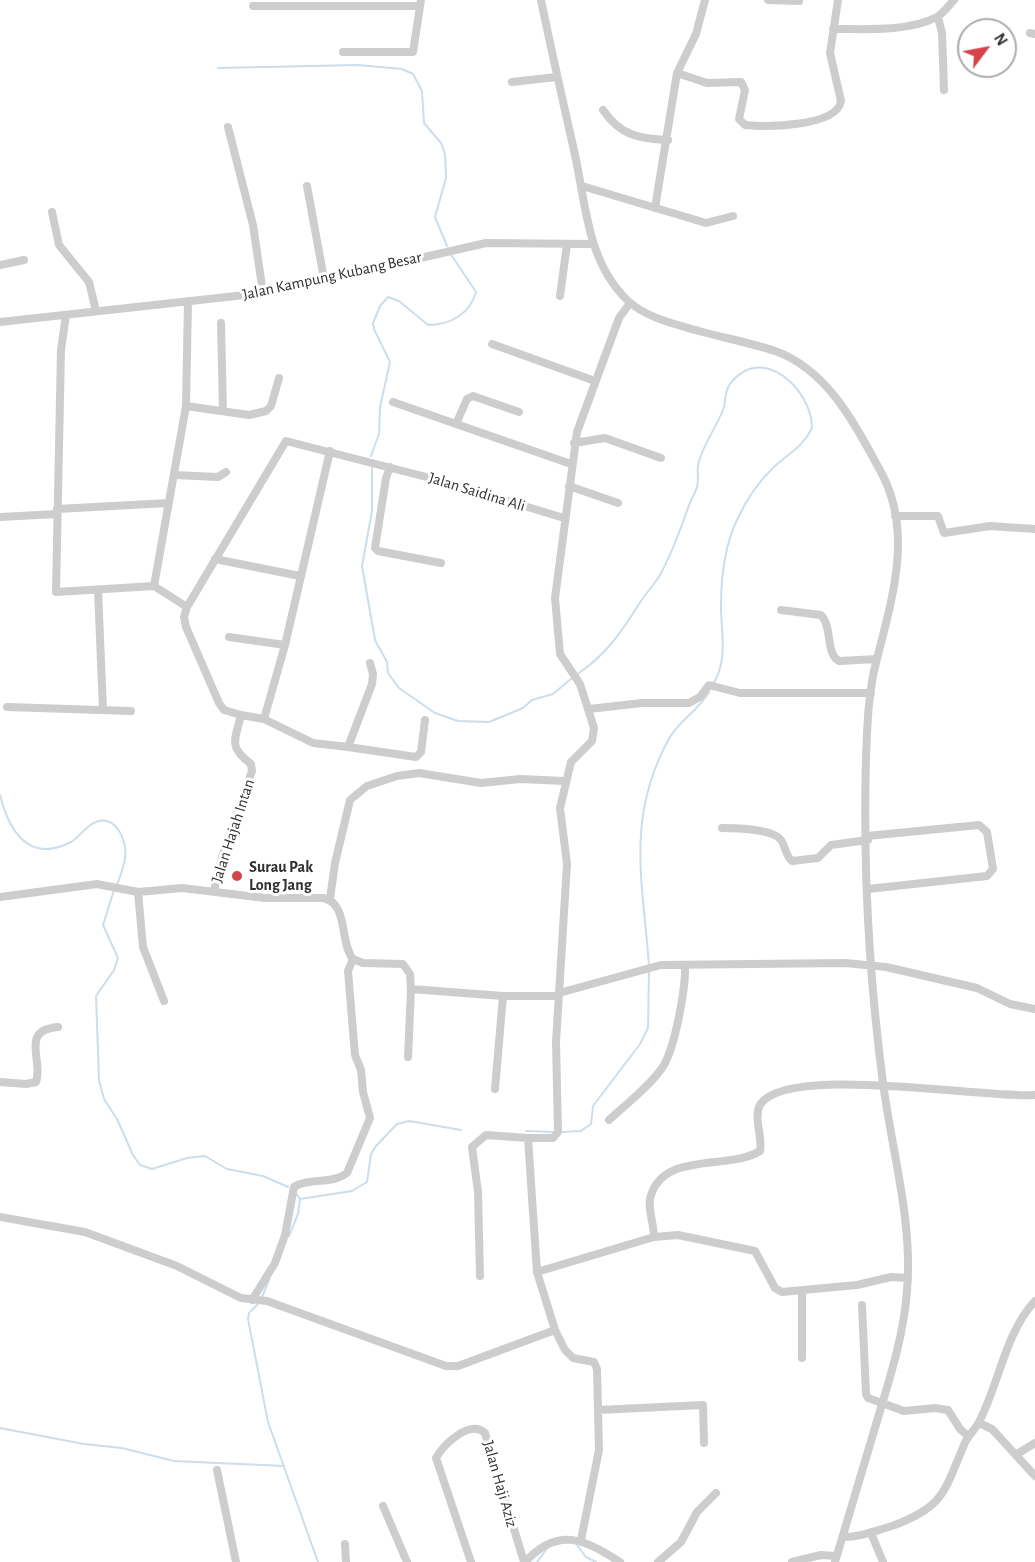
<!DOCTYPE html>
<style>
body{margin:0}
#map{position:relative;width:1035px;height:1562px;overflow:hidden;background:#fff;font-family:"Alegreya Sans",sans-serif}
canvas{display:block}
.north{position:absolute;left:957px;top:18px;width:60px;height:60px;box-sizing:border-box;background:#fff;border:2px solid #acacac;border-radius:50%;rotate:58deg;font-size:16px;font-weight:700;line-height:24px;text-align:center;color:#303030}
.north::after{content:'';display:block;margin:auto;width:21px;height:27px;background:#d44449;clip-path:polygon(50% 0,100% 100%,50% 72%,0 100%)}
</style>
<div id="map">
<canvas width="1035" height="1562"></canvas>
<div class="north">N</div>
</div>
<script>
const ctx = document.querySelector('canvas').getContext('2d');
ctx.lineJoin = 'round';
function strokePath(path, color, width, dash) { ctx.strokeStyle = color; ctx.lineWidth = width; ctx.lineCap = dash ? 'butt' : 'round'; ctx.setLineDash(dash || []); ctx.stroke(path); }
function drawText(font, color, halo, rows, align = 'center') {
  ctx.font = font + ' "Alegreya Sans",sans-serif'; ctx.lineWidth = 6; ctx.setLineDash([]); ctx.textBaseline = 'middle'; ctx.strokeStyle = halo; ctx.fillStyle = color; for (const [text, x, y, turn = 0] of rows) {
    ctx.save(); ctx.translate(x, y); ctx.rotate((+turn || 0) * Math.PI / 180); ctx.textAlign = isNaN(turn) ? turn : align; if (halo) ctx.strokeText(text, 0, 0); ctx.fillText(text, 0, 0); ctx.restore();
  }
}
strokePath(new Path2D(`
 M218,68L358,65L402,69L413,74L422,91L424,123L441,143L445,154L446,178L435,217L447,246
 M371,456L379,434L380,407L390,362L374,329L373,323L380,306L388,297L399,301L428,325C450,325 470,314 476,292L452,256
 M372,466V511L362,566L375,640L387,662L388,673L399,688L435,713L458,721L489,722L523,708L532,700L553,694L572,678
 M576,675C605,656 621,633 639,604C645,594 654,585 660,575C672,553 680,531 688,508C690,501 695,494 697,487C699,480 697,472 698,465C702,446 716,428 723,410C726,402 724,392 730,384C761,342 812,389 812,428C803,447 789,453 774,467C758,482 746,500 737,520C725,545 721,578 721,606C721,633 728,658 714,683
 M0,795C9,831 29,864 71,842C80,837 85,826 96,822C116,814 128,842 125,858C124,867 120,876 117,885
 M114,890L103,925L118,958L114,970L96,996L99,1080L104,1099L117,1119L133,1155L140,1165L152,1169L187,1158L205,1156L227,1169L263,1176L288,1187
 M649,966C643,881 625,817 670,737C680,720 699,710 709,692
 M526,1131L555,1132
 M561,1132L581,1131L591,1124L593,1106L640,1044L648,1028L649,971
 M300,1199L352,1191L367,1182L371,1154L376,1146L397,1124L409,1121L461,1130
 M289,1236L298,1214L300,1199L295,1192
 M269,1280L260,1302L249,1313L248,1319L268,1422L318,1562
 M0,1428L84,1444L122,1448L174,1461L284,1466
 M576,1544L586,1557L596,1562
 M537,1562L546,1550`), '#cddde9', 2);
strokePath(new Path2D(`
 M541,0C551,49 562,97 573,146C586,199 585,259 627,300C646,318 675,324 699,331C724,338 751,343 775,351C829,370 857,428 882,474C915,537 889,608 874,671C868,700 867,729 866,758C863,866 869,976 883,1083C892,1152 913,1221 907,1291C904,1332 892,1371 880,1411C865,1461 850,1512 835,1562
 M768,0L799,1
 M253,6H420
 M938,17L942,33L944,90
 M833,29C865,29 908,32 937,17C943,14 949,5 954,0
 M1030,33L1035,34
 M343,52H413L421,0
 M677,73L707,83L741,82L745,90L739,119L745,125C766,127 837,127 841,101L830,53L838,0
 M512,82L556,77
 M603,110C620,135 639,139 668,140
 M228,127L253,225L263,293
 M307,186L324,279
 M582,186L706,223L733,216
 M655,208L677,73L696,34L705,0
 M52,212L59,245L89,282L96,311
 M0,265L24,260
 M560,296L567,244
 M66,315L61,350L56,592L154,586
 M0,322L272,292L486,243L592,244
 M221,323L223,411
 M492,344L595,381
 M393,402L571,464
 M186,406L249,415L266,411L271,406L279,378
 M456,424L467,399L473,396L519,412
 M574,443L605,438L661,458
 M390,467L386,478L375,548L378,551L441,563
 M174,475L218,477L226,472
 M569,486L618,503
 M57,509L169,503
 M895,516H938L944,533L990,526L1035,529
 M0,517L57,514
 M215,559L300,576
 M98,590L103,710
 M187,607L154,586L186,406L188,301
 M781,610L821,615C833,628 825,653 839,661L877,659
 M229,637L285,645
 M7,707L131,711
 M589,709L642,703H689L700,697L709,685L740,693H871
 M241,715L224,710L219,703L186,627L184,617L187,607L286,441L438,480L564,518
 M264,719L285,645L330,451
 M348,747L416,757L421,752L425,720
 M722,828C735,828 773,829 781,840C786,847 785,855 792,861L818,858L831,845L868,840
 M867,836L979,825L987,832L993,869L987,876L868,889
 M214,891L222,857L252,771L251,764C228,747 235,740 241,715L264,719L313,743L348,747L372,684L373,674L370,663
 M138,892L143,947L164,1001
 M0,897L97,884L138,892L182,888L265,898H323C349,903 339,942 353,959L363,963L403,964L410,974L411,989L503,996H558
 M330,899L335,863L350,800L367,786L397,776L419,773L481,783L520,779L565,781
 M559,993L661,965L845,963L886,967L977,988L1010,1004L1035,1009
 M408,1057L411,989
 M0,1082L26,1084L36,1082C44,1061 19,1030 58,1027
 M495,1089L503,996
 M609,1120C626,1104 649,1087 662,1068C675,1050 686,986 685,965
 M0,1217L85,1232L177,1266L241,1298L267,1301L446,1366H458L555,1330
 M654,1237C654,1225 648,1210 650,1199C661,1150 728,1171 760,1151C763,1138 753,1117 760,1105C785,1063 987,1099 1035,1095
 M537,1272L654,1237L678,1235L755,1251L775,1288L782,1292L857,1285L891,1277L908,1278
 M480,1276L478,1192L472,1147L486,1135L528,1138
 M802,1292V1358
 M252,1300L275,1263L285,1235L294,1187C310,1177 332,1185 347,1173L370,1118L363,1092L361,1070L355,1055L348,971L353,959
 M862,1305L866,1394L868,1398L904,1411L935,1408L948,1410L960,1429L968,1436
 M598,1410L703,1405L704,1443
 M979,1423L992,1429L1035,1476
 M1017,1454L1035,1443
 M217,1470L236,1562
 M383,1506L407,1562
 M871,1533L883,1562
 M843,1537C860,1537 875,1531 892,1526C944,1507 944,1492 964,1445C967,1436 975,1430 979,1422C999,1384 1005,1333 1035,1301
 M581,1540L599,1450L597,1369L594,1362L573,1358L565,1350L555,1330L537,1272L528,1138H553L558,1132L556,1042L567,864L560,808L571,762L592,741L594,728L580,684L560,654L555,598L577,432L619,318L630,303
 M345,1544L346,1562
 M471,1562L436,1458C444,1444 470,1419 485,1433L524,1562
 M525,1562C558,1526 584,1539 620,1562
 M658,1562L681,1542L697,1512L716,1493
 M792,1562L821,1555L836,1556`), '#cdcdcd', 8);
for (const [x, y, r, color] of [
 [237,876,6,"#d44449"]
]) { const dot = new Path2D(); dot.arc(x, y, r, 0, 2 * Math.PI); ctx.fillStyle = color; ctx.fill(dot); strokePath(dot, '#fff', 2); }
drawText('16px', '#303030', '#fff', [
 ["Jalan Kampung Kubang Besar",332,276,-12],
 ["Jalan Saidina Ali",477,492,17],
 ["Jalan Hajah Intan",233,831,-72],
 ["Jalan Haji Aziz",500,1484,74]
]);
drawText('bold 16px', '#303030', '#fff', [
 ["Surau Pak",249,867],
 ["Long Jang",249,885]
], 'left');
</script>
